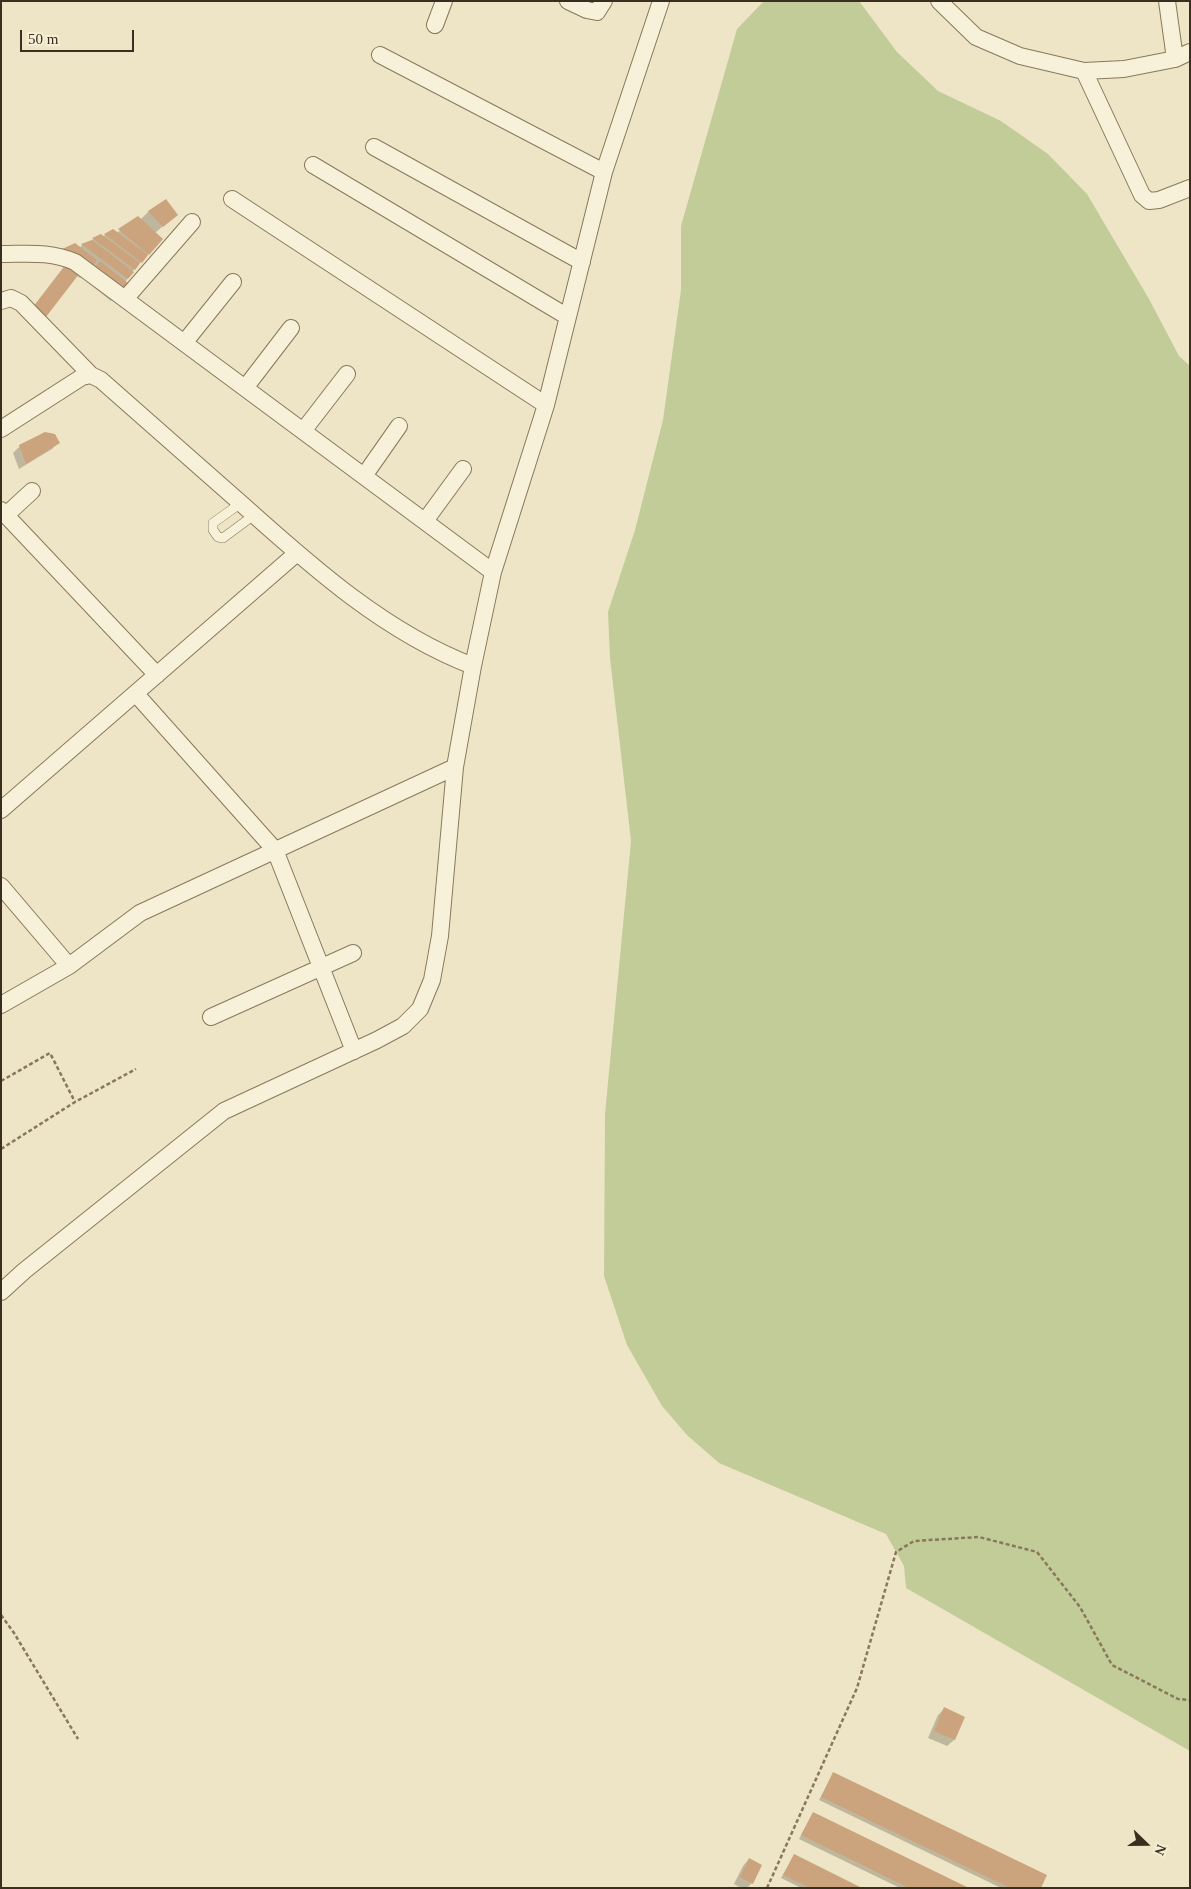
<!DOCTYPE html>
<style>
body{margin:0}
#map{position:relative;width:1191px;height:1889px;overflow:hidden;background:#eee5c6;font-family:"Times New Roman",serif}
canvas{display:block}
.frame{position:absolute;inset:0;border:2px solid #392e1f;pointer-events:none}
.north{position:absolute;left:1121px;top:1819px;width:50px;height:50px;-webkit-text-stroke:4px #f5eed5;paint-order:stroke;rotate:112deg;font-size:14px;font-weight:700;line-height:20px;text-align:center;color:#392e1f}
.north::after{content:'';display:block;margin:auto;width:18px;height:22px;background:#392e1f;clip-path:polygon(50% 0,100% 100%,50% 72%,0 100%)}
.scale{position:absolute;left:20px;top:30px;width:114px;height:22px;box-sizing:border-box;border:2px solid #392e1f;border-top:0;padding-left:6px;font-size:15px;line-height:18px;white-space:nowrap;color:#392e1f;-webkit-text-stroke:4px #f5eed5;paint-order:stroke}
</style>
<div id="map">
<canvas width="1191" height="1889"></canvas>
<div class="frame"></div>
<div class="north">N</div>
<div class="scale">50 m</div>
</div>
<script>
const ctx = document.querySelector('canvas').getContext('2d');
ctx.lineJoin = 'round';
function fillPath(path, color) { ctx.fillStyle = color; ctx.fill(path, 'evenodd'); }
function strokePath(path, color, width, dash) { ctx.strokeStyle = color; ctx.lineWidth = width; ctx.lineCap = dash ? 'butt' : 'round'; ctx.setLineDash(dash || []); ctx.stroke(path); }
fillPath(new Path2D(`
 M764,1H859L897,52L938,91L1001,121L1048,154L1087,194L1149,299L1179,356L1190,366V1751L906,1588L904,1566L886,1534L719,1463L687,1435L662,1406L627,1345L604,1276L605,1114L631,841L610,658L608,612L635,530L663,420L681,290V226L737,29Z`), '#c2cc99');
fillPath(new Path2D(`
 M166,200L169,221L155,233L148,254L132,272L117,294L111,301L85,280L96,267L92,264L80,278L76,275L28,314L82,245L89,243L93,239L102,237L113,230L116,233L140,220L148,212Z
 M58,442L52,449L19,469L13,453L20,446Z
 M944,1709L964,1717L954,1740L947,1746L928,1738L938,1715Z
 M833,1774L1039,1888H1001L819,1800Z
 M813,1813L966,1888H900L799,1839Z
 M794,1856L859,1888H801L781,1878Z
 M749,1859L752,1883L747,1888H741L734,1884L743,1866Z`), '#0003');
fillPath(new Path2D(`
 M166,199L178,215L163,227L148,211Z
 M138,216L163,239L149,255L118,229Z
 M113,229L148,255L142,263L104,234Z
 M101,234L140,263L135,270L92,238Z
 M92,240L134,272L128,279L81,244Z
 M75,243L97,260L88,272L60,250Z
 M100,261L128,283L118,295L91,272Z
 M66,264L79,274L46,317L33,307Z
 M45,432L55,434L60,443L26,464L19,445Z
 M944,1707L965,1717L955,1740L934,1731Z
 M833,1772L1047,1875L1041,1888H1010L821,1797Z
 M813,1812L969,1888H909L801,1835Z
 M794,1854L862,1888H810L783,1875Z
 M749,1858L762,1865L753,1884L740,1877Z`), '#cba37c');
const lane = new Path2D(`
 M241,503L213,523V530L218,537L223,538L254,515`);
const street = new Path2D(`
 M568,1L587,10L597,12L604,1
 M939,1L976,37L1020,56L1084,71L1124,69L1175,59L1190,52
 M1167,1L1175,59
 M435,25L444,1
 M380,55L604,172
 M1084,71L1142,195L1149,201L1159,200L1190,188
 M374,147L582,262
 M313,165L568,317
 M232,199L546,405
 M1,254C28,254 50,251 75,262L493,572
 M125,299L192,222
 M1,301L11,298L21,303L91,375L101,380C148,422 196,464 244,506C312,567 386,633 473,666
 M184,343L233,282
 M245,388L291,328
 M1,429L82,377L91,375
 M303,431L347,374
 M364,476L399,426
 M1,510L157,675
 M6,515L32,491
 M425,521L463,469
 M136,694L275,850L354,1051
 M1,810L297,553
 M1,886L69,966
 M1,1005L69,966L140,913L455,767
 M211,1017L353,953
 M1,1292L24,1271L224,1111L377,1040L403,1026L420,1009L432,980L440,936L455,767L473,666L493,572L546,405L604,172L661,1`);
strokePath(lane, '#89775c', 10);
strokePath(street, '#89775c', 18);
strokePath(new Path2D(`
 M1,1081L50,1053L75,1102
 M1,1149L75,1102L136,1069
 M1,1615L14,1633L78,1739
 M767,1888L857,1688L896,1552L914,1541L979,1537L1037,1552L1080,1607L1112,1665L1178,1699L1190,1700`), '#89775c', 2.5, [4, 2.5]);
strokePath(lane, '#f8f1d9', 9);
strokePath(street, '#f8f1d9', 16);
</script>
